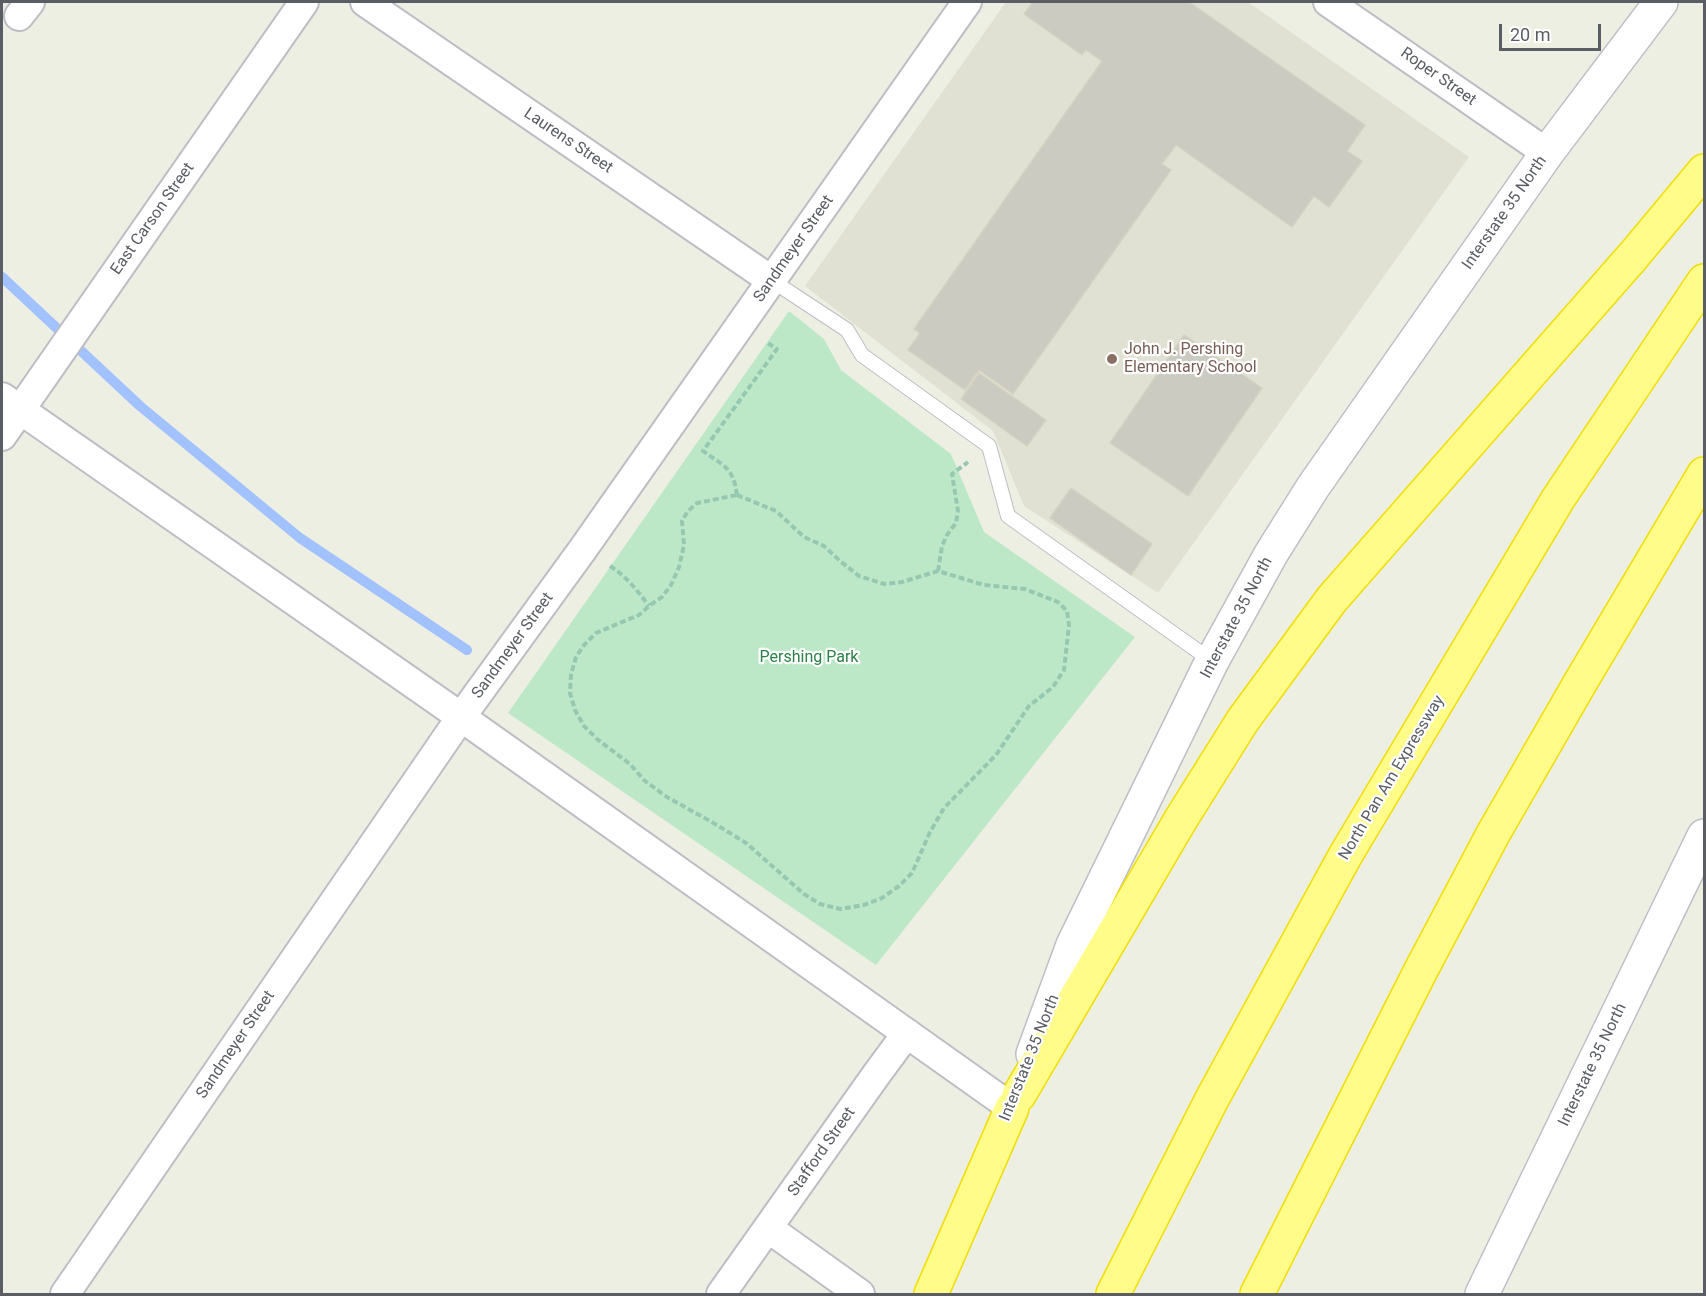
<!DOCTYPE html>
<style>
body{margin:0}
#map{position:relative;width:1706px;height:1296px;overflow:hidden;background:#eeefe3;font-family:Roboto,sans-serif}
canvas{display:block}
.frame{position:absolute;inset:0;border:3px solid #5b5d64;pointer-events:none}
.scale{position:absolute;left:1499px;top:24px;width:102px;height:27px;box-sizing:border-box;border:3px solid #5b5d64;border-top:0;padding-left:8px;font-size:18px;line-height:21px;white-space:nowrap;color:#5b5d64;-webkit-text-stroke:4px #fff;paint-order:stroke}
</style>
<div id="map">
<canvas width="1706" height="1296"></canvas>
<div class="frame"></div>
<div class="scale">20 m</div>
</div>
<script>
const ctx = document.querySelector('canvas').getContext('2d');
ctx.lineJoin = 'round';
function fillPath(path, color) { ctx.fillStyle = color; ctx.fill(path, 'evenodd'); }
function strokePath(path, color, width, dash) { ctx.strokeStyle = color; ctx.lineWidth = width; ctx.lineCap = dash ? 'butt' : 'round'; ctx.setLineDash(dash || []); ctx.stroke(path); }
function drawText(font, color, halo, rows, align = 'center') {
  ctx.font = font + ' Roboto,sans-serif'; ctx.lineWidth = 4.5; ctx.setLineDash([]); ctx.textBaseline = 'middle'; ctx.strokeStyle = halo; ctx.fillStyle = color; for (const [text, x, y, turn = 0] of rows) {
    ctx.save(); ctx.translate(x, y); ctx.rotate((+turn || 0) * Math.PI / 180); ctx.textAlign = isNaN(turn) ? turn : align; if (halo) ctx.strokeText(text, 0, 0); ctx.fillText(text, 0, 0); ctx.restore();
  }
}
fillPath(new Path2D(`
 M1006,2H1248L1469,157L1158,593L1024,506L993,431L805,286Z`), '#e1e1d3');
fillPath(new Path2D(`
 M789,311L824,339L841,370L951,454L984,532L1135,637L876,965L508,713Z`), '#bde8c7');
strokePath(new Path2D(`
 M2,277L140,406L300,538L467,650`), '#a2c1ff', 10);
const building = new Path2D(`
 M1033,2H1189L1365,125L1347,151L1362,161L1329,207L1314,196L1292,227L1176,145L1162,164L1171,170L1013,394L979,370L965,390L908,350L920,333L914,329L1102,61L1086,50L1082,55L1024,14Z
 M1184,335L1262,388L1188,496L1110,443Z
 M979,373L1046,420L1027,446L961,399Z
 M1071,488L1152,544L1131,575L1050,518Z`);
fillPath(building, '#cccbc2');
strokePath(building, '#d4d2c1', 1.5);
const service = new Path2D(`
 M771,280L847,330L862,355L989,446L1008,516L1212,661`);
const minor = new Path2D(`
 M365,2L771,280
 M1328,2L1547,153
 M19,16L30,2
 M2,397L461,717L1012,1108
 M2,436L304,2
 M768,1228L860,1294
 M65,1294L461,717L583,549L967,2
 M721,1294L876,1075L907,1033`);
const secondary = new Path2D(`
 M1033,1054L1073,945L1212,661L1271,554L1313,487L1547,153L1661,2
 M1482,1294L1704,836`);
const motorway = new Path2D(`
 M1019,1095L1181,819L1243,720L1332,599L1634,255L1704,171
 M931,1294L1012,1108
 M1113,1294L1212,1099L1345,856L1558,499L1704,281
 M1257,1294L1420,972L1493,834L1580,683L1704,474`);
strokePath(service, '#bdbec5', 16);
strokePath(minor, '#bdbec5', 32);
strokePath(secondary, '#bdbfc7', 36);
strokePath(motorway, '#f1de00', 36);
strokePath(new Path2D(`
 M737,495L776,511L804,537L824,546L840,561L859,576L884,584L902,582L938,571L984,585L1025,589L1058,602L1067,611L1069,625L1064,670L1053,687L1029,706L996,755L944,808L930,832L912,873L899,886L882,898L864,905L840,909L820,904L804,894L746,843L717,825L667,797L645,781L630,764L597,739L584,726L575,710L570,693L571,674L576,657L584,645L596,633L639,615L649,606L662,597L671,585L679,567L684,545L682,521L688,511L697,503Z
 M737,495C733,467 725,467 703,451L777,349L766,342
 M610,566C626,576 637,590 649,606
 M938,571L942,546L947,535L956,523L958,511L952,474L968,462`), '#96c8b1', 4, [6, 3]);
strokePath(service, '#fff', 14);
strokePath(minor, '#fff', 28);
strokePath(secondary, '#fff', 33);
strokePath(motorway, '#fffc89', 33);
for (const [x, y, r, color] of [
 [1112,359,6,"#8d6e63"]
]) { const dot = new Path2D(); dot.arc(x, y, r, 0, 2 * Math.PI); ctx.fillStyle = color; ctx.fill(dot); strokePath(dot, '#fff', 2); }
drawText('16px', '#5b5d64', '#fff', [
 ["Roper Street",1438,77,35],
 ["Laurens Street",568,141,34],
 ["Interstate 35 North",1505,213,-55],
 ["East Carson Street",153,219,-55],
 ["Sandmeyer Street",794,249,-55],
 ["Interstate 35 North",1237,618,-62],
 ["Sandmeyer Street",513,646,-54],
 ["North Pan Am Expressway",1392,778,-59],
 ["Sandmeyer Street",236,1045,-56],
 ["Interstate 35 North",1030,1058,-68],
 ["Interstate 35 North",1593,1065,-64],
 ["Stafford Street",822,1152,-55]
]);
drawText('16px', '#785e54', '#fff', [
 ["John J. Pershing",1124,350],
 ["Elementary School",1124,368]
], 'left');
drawText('16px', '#2e8145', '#fff', [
 ["Pershing Park",809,658]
]);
</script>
